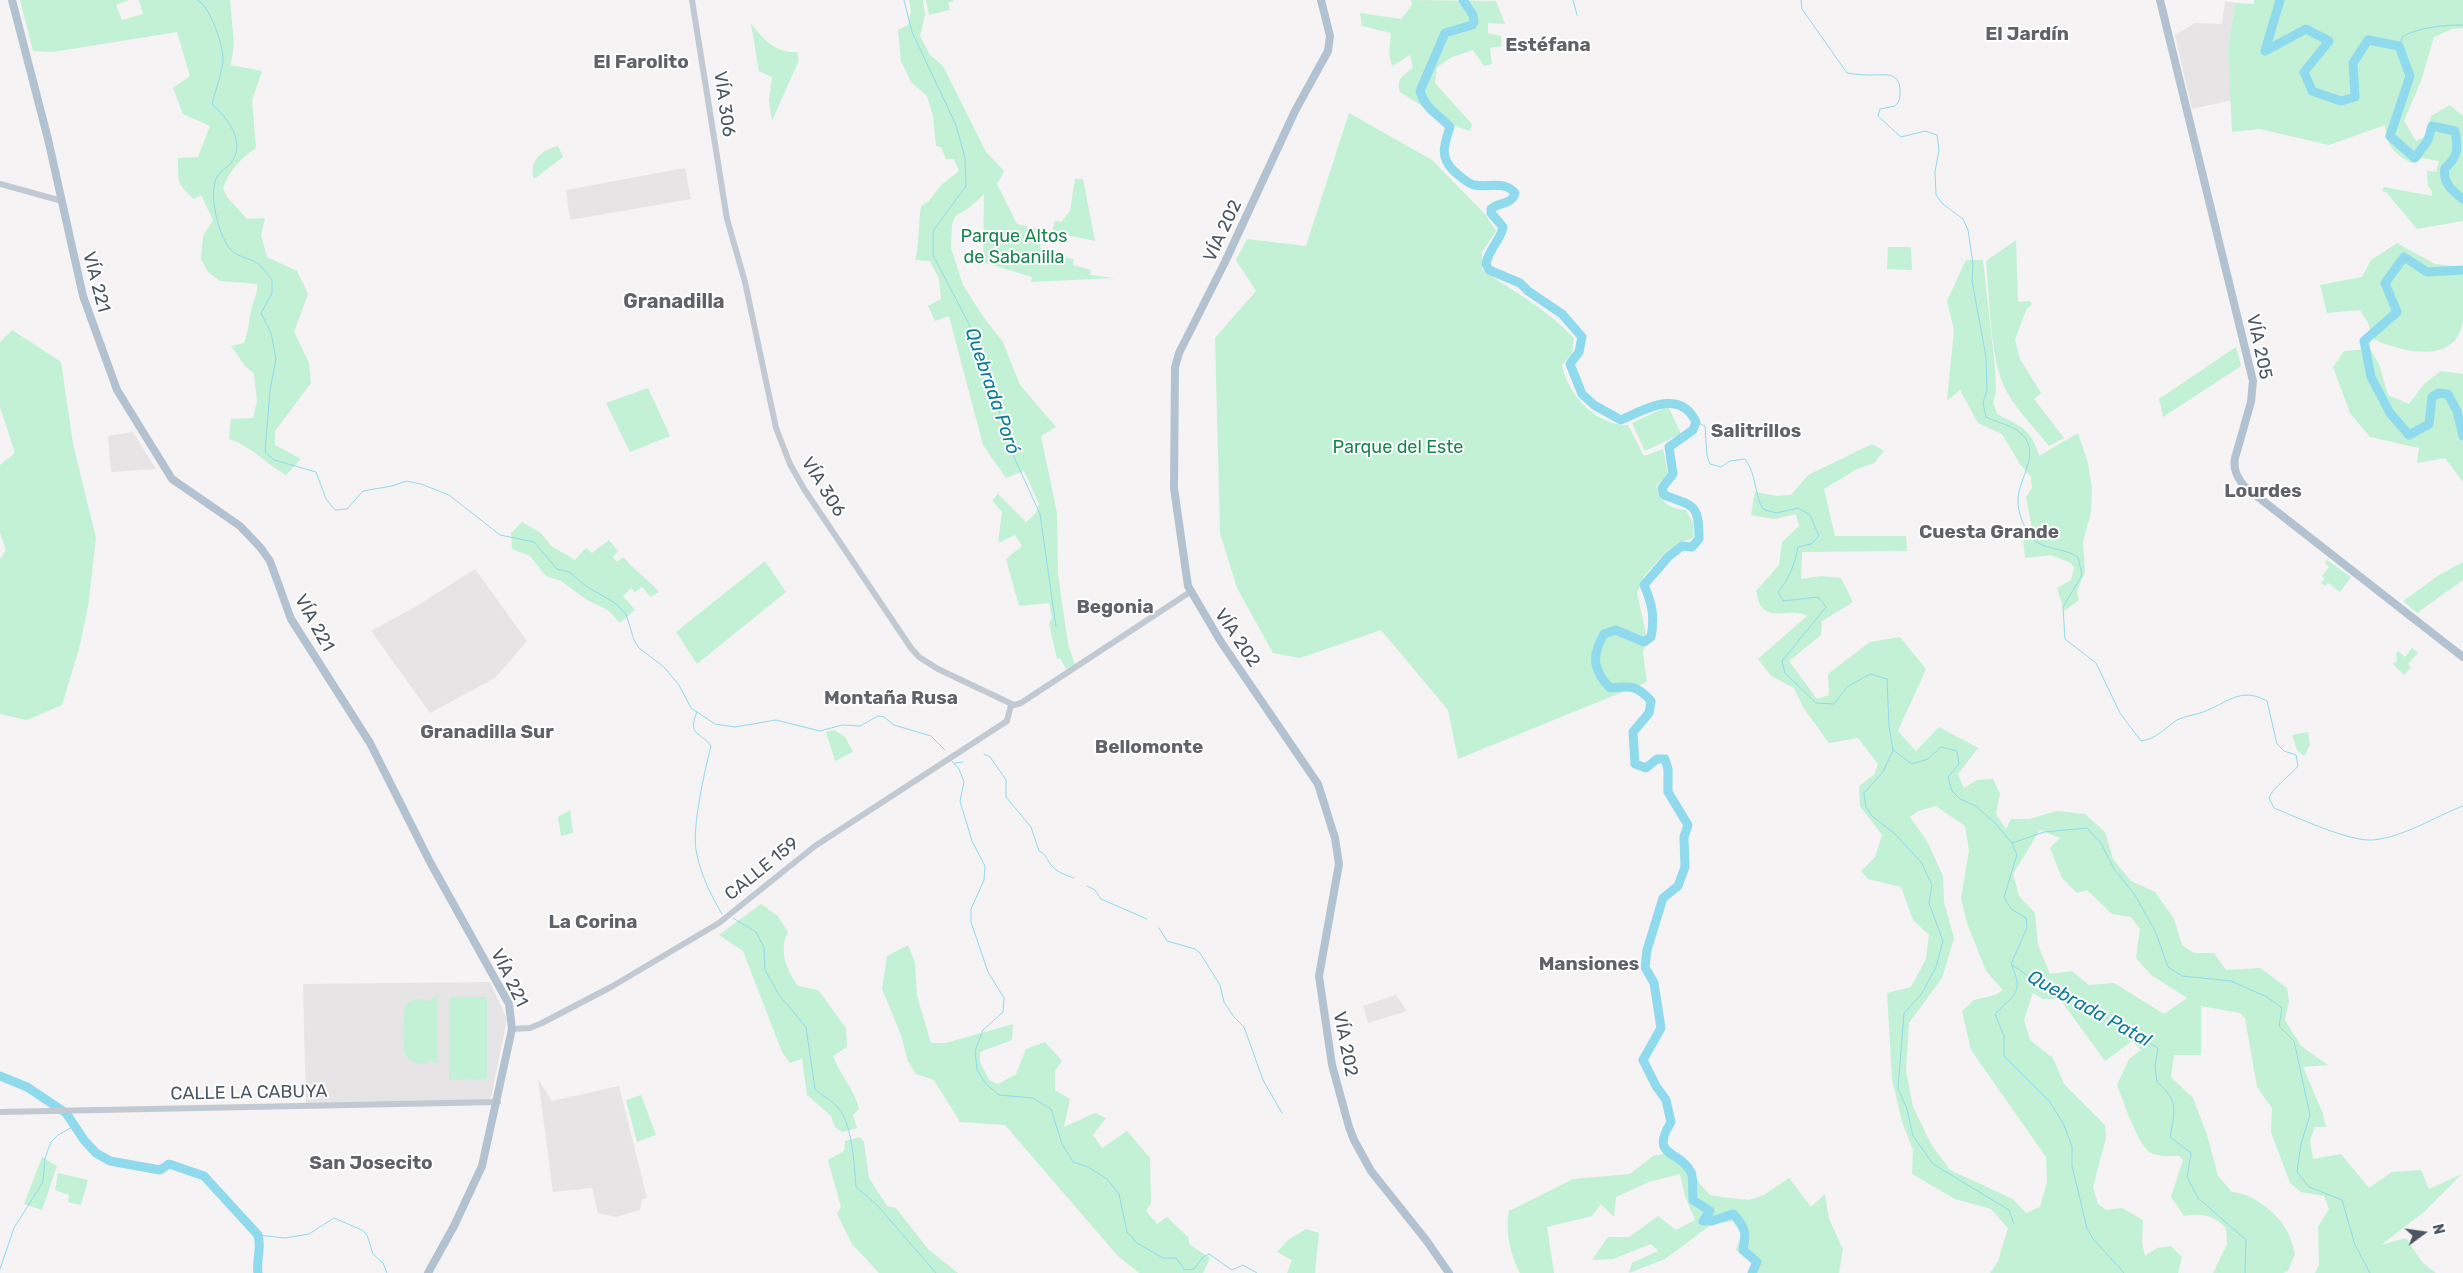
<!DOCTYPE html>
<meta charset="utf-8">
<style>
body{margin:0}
#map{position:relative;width:2463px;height:1273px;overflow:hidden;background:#f5f3f3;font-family:Rubik,sans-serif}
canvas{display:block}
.north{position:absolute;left:2398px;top:1208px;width:50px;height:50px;-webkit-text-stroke:4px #fff;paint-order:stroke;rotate:76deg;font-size:14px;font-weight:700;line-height:20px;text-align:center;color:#4a5661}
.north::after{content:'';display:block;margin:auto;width:18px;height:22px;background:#4a5661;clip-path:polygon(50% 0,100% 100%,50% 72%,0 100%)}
</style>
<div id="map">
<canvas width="2463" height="1273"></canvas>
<div class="north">N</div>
</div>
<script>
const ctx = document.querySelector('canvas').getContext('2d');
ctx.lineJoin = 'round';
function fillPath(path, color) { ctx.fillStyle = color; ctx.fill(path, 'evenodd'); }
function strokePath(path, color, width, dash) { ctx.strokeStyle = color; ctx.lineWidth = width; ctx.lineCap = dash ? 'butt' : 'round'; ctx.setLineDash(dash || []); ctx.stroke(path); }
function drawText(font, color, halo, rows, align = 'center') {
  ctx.font = font + ' Rubik,sans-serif'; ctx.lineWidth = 4; ctx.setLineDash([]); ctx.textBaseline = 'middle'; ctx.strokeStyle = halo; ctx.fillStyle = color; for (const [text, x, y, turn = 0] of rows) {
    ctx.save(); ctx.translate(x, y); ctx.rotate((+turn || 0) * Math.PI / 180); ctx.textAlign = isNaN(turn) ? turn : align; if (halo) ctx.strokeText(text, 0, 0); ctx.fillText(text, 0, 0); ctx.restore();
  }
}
fillPath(new Path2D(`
 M2225,1L2235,3L2228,48L2232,100L2192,109L2175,35L2195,23L2222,24Z
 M685,168L691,199L570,220L566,190Z
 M133,432L156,469L111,472L108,436Z
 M475,569L527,641L495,678L430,713L371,631L415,607Z
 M490,982L507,1019L491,1098L488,1100L306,1104L303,984Z
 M1396,995L1407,1011L1368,1023L1363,1006Z
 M538,1079L552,1101L619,1086L647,1198L642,1199L640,1210L616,1217L598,1213L592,1188L553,1192Z`), '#e6e4e5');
fillPath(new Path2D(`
 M20,0H129L116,5L122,20L143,14L139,0H230L234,45L231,65L262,71L252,100L256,148C241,158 229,171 223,188L227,197L247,219L265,218L261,235L267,257L297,271L308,294L294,332L309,363L311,383L275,431V445L301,459L286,475C266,464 251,446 229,439L231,419L253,418L257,401L254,374L245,366L231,346L244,343C249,330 249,317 253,303C255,296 258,292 257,284L220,281L208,272L201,259L203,236L213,220L201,195L194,199C177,184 178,182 178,158L198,157L210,126L183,114L173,88L190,76L177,32L53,52L33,51Z
 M909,0H923L925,15L920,36L930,55L941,64L946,72L986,152L1004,171L997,184L1017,224L1043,230L1040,248L1050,250L1048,259L1056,261L1057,256L1074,259L1073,265L1091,270L1090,275L1115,278L1031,282L1032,277L983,262L984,194L969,208L955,216L952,225L951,248L963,285L984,318L1003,342L1020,385L1056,427L1041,436L1057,513L1058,574L1068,644L1075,665L1066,669L1060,658L1057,659L1049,624L1052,617L1049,603L1019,606L1006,559L1022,546L1015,535L998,543L1002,512L992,500L998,494L1026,522L1036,513L1039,504L1024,471L1006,478L983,445L949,316L935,321L928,306L941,299L939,279L930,261L915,260C920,243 918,224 921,206L929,201L941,185L959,171L954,159H946L941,147L936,146L933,116L927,96L911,82L901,61L898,30L908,25L911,11Z
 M926,0H954V1L948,3L950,10L929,15Z
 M1411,0L1496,1L1505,24L1488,23V33L1501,36L1502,46L1490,48L1492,64L1484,66L1473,50L1452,57L1437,67L1435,83L1472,124L1470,131L1452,125L1400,92C1396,77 1403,77 1413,67L1410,55L1392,66L1389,54L1391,33L1362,26L1360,13L1401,19L1412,5Z
 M2254,0H2463V28L2452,29L2434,37L2421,81L2404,121L2416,141L2426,136L2431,116L2450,105L2463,116V221L2417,229L2386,192L2382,191L2384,187L2432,196V191L2428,186L2427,171L2436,172L2439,161L2423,158L2412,163C2393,153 2387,147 2385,125L2329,145L2260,129L2232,132L2228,48L2235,3L2254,4Z
 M751,24C764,39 775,53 797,52L799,60L772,121L769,100L772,77L759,71Z
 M1349,113L1432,160L1485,214L1496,231L1482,252V270C1513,291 1548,310 1574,338L1572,354L1562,365C1568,395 1595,425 1628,425L1644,456L1663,449L1668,474L1656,486C1661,502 1669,509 1686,510L1693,523V538L1679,543L1665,553L1644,576L1637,593L1646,634L1643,653L1647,682L1458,759L1448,710L1381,630L1300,658L1273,653L1237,588L1220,533L1215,338L1256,291L1236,260L1247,239L1306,246Z
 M558,146L563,157L534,179C528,161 542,150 558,146Z
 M1075,179H1083L1095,241L1052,232L1055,220L1061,222L1070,211Z
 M2016,240L2018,302L2030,301L2032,304L2026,310L2015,340L2020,359L2041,393L2034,399L2064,438L2049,446C2034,427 2013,407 2003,384C1989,348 1990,299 1986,261Z
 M2397,243L2435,264L2463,267C2463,284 2463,304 2463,321C2456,366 2402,352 2373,339L2368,323L2360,310L2327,313L2320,285L2362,277L2371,260Z
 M1888,247H1911L1912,270L1887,269Z
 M1966,260H1983L1995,368L1996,392L1993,402L1997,414C2020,426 2032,429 2039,456L2078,433L2088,463L2092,488L2091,512L2083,542L2085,572L2077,591L2079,600L2064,611L2057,588L2071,580L2074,568L2071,563L2051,555L2025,558L2023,538L2032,528L2026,497L2032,488L2031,477L2020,464L2002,434L1978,423L1960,390L1947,401L1954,330L1947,301Z
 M12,330L61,362L73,444L96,538L88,607L79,649L62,705L27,720L0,714V559L6,550L0,533V465L15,453L0,407V342Z
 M2236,347L2241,366L2163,417L2159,399Z
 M2370,349L2379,364L2388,395L2409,404L2424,384L2441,371L2463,374V482L2445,458L2417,463L2419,448L2370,437L2350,413L2333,367L2344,351Z
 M648,388L670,436L630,452L606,403Z
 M1668,406L1681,434L1645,451L1632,423Z
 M1872,444L1884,451L1874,463L1857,469L1824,489L1835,536H1906L1907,551L1802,552L1801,579L1821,576L1841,578L1853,602L1822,621L1821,635L1789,661L1817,699L1829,695L1828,674L1870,642L1900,637L1926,669L1898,731L1916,751L1939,727L1978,748L1958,774L1964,788L1977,780L1993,779L2000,794L1996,814L2006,829L2011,819H2029L2057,811L2085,814L2105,832L2113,859L2131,881L2155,892L2174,919L2182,945L2194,953H2214L2226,970L2260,968L2287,988L2289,1001L2285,1020L2301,1046L2328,1065L2303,1067L2323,1114L2326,1127H2315L2310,1141L2313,1159L2341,1154L2369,1188L2392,1172L2421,1170L2429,1189L2462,1174L2424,1212L2381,1245L2406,1238L2422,1262L2436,1273H2315L2319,1265L2318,1227L2329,1209L2324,1196L2301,1192L2290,1183L2271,1132L2272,1108L2257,1087L2245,1018L2240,1013L2201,1006V1055H2174L2171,1077L2193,1098L2207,1135L2218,1176L2232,1192C2252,1193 2278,1213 2287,1231C2291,1238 2293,1246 2295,1254L2288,1271L2283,1273H2213L2227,1244L2226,1228C2213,1215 2202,1213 2184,1216L2171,1197L2183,1160L2179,1156C2170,1156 2159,1157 2151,1153C2138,1146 2123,1100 2117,1085L2129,1059L2141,1050L2132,1041L2105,1061L2060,999H2043L2033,993L2024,1020L2030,1040L2053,1058L2064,1084L2105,1125L2106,1138L2093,1187L2098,1204L2106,1210L2122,1208L2143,1220L2142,1242L2145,1256L2157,1248L2171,1246L2182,1257L2178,1273H1990L1998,1261L2008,1228L1991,1209L1955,1199L1912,1174L1913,1150L1902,1122L1892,1079L1887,993L1911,987L1926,959L1929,935L1913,920L1901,887L1868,879L1861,871L1875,857L1882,835L1860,806L1859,786L1874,775L1878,764L1858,738L1829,743L1803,707L1794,688L1771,676L1758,659L1807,616C1794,607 1771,621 1761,606C1758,603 1758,595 1756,591L1779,565L1782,542L1799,526L1796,514L1774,519L1751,515L1755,492L1777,496L1791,495L1808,475ZM1936,806L1965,826L1969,851L1961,898L1967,923L1986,971L2003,990L1995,995L1974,1000L1962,1011L1971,1050L2046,1157L2047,1182L2040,1207L2026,1213L2013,1199L1950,1170L1931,1144L1913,1107L1906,1070L1909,1023L1942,978L1954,938L1944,902L1943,876L1927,841L1910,817L1918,811ZM2040,830L2060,838L2050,848L2062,878L2077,893L2087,890L2112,914L2131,917L2140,929L2136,958L2151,975L2187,998L2164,1014L2114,983L2089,985L2072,971L2050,974L2038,945L2035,913L2019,896L2013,874Z
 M522,522L541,533L551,546L575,560L586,548L592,553L609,540L618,551L613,557L617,562L623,557C634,570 648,579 659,592L651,597L642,587L635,592L631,588L623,596L635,610L620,623L608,610L587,600L561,581L546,576L530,556L512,549L511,533Z
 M2327,560L2351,577L2340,592L2328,583L2325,586L2321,583L2325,578L2322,576L2329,567L2325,563Z
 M765,561L786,592L697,664L676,632Z
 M2463,562V580L2417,613L2403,601L2439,575Z
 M2412,648L2418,653L2408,664L2411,668L2404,675L2393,664L2397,661L2396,653L2398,651L2405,657Z
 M834,730L845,737L853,752L835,761L826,732Z
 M2308,732L2310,745L2304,756L2297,750L2292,735Z
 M570,810L573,833L561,836L558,817Z
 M761,904L778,916L788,932C778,950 787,971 798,986L818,990L846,1028L847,1047L833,1056C840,1075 855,1090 859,1109L853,1115L857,1128L842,1132L835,1127L831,1116L807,1095L802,1059L790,1063L782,1052L743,951L719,935Z
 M908,945L915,962L917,996L931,1043H946L1013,1024L1012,1040L980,1052V1062L989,1080L998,1084L1016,1074L1026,1049L1045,1042L1062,1061L1055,1071V1090L1070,1099L1064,1127L1095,1113L1106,1118L1093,1135L1102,1148L1127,1131L1150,1158L1151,1203L1146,1211L1157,1224L1167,1217L1189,1238V1244L1210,1258L1203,1273H1139L1117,1255L1005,1125L960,1122L934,1080L916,1074L908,1061L901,1035L882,989L887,956Z
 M437,997L438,1063H433L432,1059C424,1068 407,1063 404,1051C403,1045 404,1038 404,1032C403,1010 403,992 431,1002L432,998Z
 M450,997H487V1079L449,1080Z
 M641,1095L656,1135L637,1142L626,1100Z
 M860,1137L864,1142L869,1178L887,1206L896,1208L928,1249L958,1273H879L852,1244L837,1214L841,1207L828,1160L844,1151L845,1141Z
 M1671,1152L1692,1169L1700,1184L1710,1195L1721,1197L1749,1200L1764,1195L1789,1178L1811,1207L1825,1194L1829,1219L1843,1249L1839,1273H1748L1753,1263L1736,1250L1741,1234L1733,1221L1712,1224L1665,1259L1629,1273L1632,1263L1658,1251L1651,1244L1613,1259L1592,1260L1608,1237H1629L1658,1216L1676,1230L1695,1220L1685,1196L1680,1174L1649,1182L1616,1197L1614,1217L1601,1204L1592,1216L1547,1227L1554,1273H1520C1510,1253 1505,1233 1509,1211L1573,1179L1630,1174L1653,1156Z
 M42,1157L57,1166L42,1210L24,1204Z
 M58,1173L88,1180L81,1205L68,1202L69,1195L55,1190Z
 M1306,1229L1319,1233L1315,1273H1287L1292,1260L1277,1252L1288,1240Z`), '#c3f1d5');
strokePath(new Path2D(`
 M197,0C210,5 223,45 223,59C223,68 215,93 212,104C227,118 245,140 233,160C229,167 221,170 217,177C208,193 218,234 230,249C238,258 252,258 260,265C264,269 268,275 272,280V293L261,313L271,333L276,359L270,390L265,452L274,460L316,472L326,499L335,510L347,509L363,491L392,486L406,481L421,484L449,495L500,535L534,542L557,569L569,572L586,586L615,603L626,614L634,640L639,648L664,667L679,685L691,708L715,724L735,727L776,720L820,731L842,725L860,726L878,716L884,717L894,725L931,736L945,750
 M904,0L912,32L956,125L965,158L966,186L933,231V255L971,328L992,386L1009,446L1040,514L1056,627
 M1573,0L1577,15
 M1801,0L1802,9L1847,73C1854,74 1860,75 1867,75C1881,76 1901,69 1900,92C1900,98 1900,101 1895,106L1880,109L1878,116L1901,137L1925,131L1937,135L1939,150L1935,172L1936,195L1943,204L1963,219L1968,230L1973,264L1972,281L1986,357L1987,390L1983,403L1986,417C1996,422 2010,425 2018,431C2045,451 2017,478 2018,502C2018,513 2025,530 2032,538C2043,550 2065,548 2078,557L2082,575L2063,607L2065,639L2096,663L2120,713L2141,741C2156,739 2165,728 2177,720C2185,716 2195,715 2203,712C2228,703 2240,686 2267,701L2277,744L2284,751L2296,755L2298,766C2290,776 2272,788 2269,798L2274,808C2296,817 2350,842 2373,840C2404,837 2434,817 2463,806
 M2399,46L2403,36C2423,27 2441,25 2463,25
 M1696,422L1705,426L1707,456L1710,464L1721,467L1730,461L1745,459C1757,475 1754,494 1763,509L1776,513L1798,508L1810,515L1819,536L1811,544L1798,547C1795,564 1789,579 1778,592L1783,601L1818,597L1826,607L1782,661L1785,673L1816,703L1834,704L1847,687L1870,674L1887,679L1889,726L1893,750L1883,772L1864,793L1866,807L1872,816L1894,833L1921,862L1932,885L1929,903L1943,941L1936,967L1921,995L1904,1013L1898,1088L1907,1109L1913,1136L1933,1164L2009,1210L2014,1224
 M697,712C687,736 700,731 711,746C705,769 692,827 696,850C700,873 710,894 722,914
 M1893,750L1912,764L1928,759L1941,747L1957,751L1959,764L1948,777L1952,791L1960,799L1976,806L1995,823L2012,843L2044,832L2087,828L2101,843L2114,869L2135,895L2156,933L2168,967L2182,976L2231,981L2267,997L2282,1008L2279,1026L2294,1041L2310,1115L2301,1144L2297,1172L2309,1187L2342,1200L2355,1245L2370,1273
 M984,754L990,757L1002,774L1006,780V797L1031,827L1039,851C1047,854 1047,861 1052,866C1058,873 1066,875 1074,878
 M951,760L959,769L964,782L960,801L972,841L985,866L984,880L971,909V922L988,972L1004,998L1003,1012L983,1030L975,1051L977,1070L986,1084L999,1095L1033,1098L1051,1109L1062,1144L1073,1162L1088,1167L1107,1179L1119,1194L1127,1232L1137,1243L1163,1258H1176L1185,1270L1194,1269L1203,1257L1209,1254L1232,1270L1243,1265L1257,1273
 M955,763L963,762
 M2012,843L2017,855L2004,897L2011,909L2026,918L2027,928L2011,964L2049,991L2097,1012L2158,1048L2155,1066L2157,1082C2179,1101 2175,1110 2170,1137L2191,1153L2187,1177L2198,1198L2246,1240L2245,1273
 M1087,886L1095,890L1101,899L1147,919
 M733,918L756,932L764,947L765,970L779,995L806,1027L815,1089C822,1096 830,1099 837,1106C853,1124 854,1164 856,1187L877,1205L936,1273
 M1159,928L1167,941L1195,949L1200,953L1220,985L1224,1002L1234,1017L1244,1027L1263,1080L1282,1113
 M2012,966C2024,993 2014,995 1995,1014L2004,1036V1056L2050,1102L2064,1125L2072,1146V1166L2087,1228L2093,1239L2124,1273
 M258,1235L285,1238L309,1234L334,1218L362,1230L367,1235L373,1254L383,1263L387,1273
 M0,1269L14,1228L43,1182L45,1158L51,1142L58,1135L74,1126`), '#90daee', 1);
strokePath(new Path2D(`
 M1463,0L1473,15L1474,22L1472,25L1445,33L1420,91C1425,109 1438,114 1450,127C1444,145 1439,158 1455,172C1461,177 1467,183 1474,185C1489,188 1504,180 1515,193C1512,205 1499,202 1491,209V213L1503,227C1501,240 1488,250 1486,264L1489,270L1520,283L1528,291L1562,314L1582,337L1579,352L1570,364L1582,394L1594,405L1621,420C1646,409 1680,388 1696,422L1693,430L1669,447L1673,474L1662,488L1664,495C1694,506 1699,504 1699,539L1692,547L1682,546L1668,557L1644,585C1652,603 1655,617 1651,637L1644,642L1616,630L1604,634C1591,656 1593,670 1610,688C1631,686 1637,685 1651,701L1649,713L1633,732L1635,764L1646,768L1657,759H1665L1668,769V792L1688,825L1684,837L1685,867L1678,886L1663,898L1647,950L1645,967L1654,983L1661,1028L1643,1060L1656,1086L1666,1100L1671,1122C1649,1158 1679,1149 1691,1172C1694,1179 1692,1192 1693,1200L1710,1211L1703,1221H1712L1733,1214C1745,1226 1747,1233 1743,1250L1757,1262L1752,1273
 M2280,0L2265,51L2306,29L2329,41L2304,72L2312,91L2341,101L2355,97L2353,63L2368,40L2399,46L2410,76L2390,136L2415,158L2428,140L2432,126L2455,131C2458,148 2459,156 2445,168C2442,182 2452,191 2463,199
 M2463,270L2427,272L2404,257L2385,283L2397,312L2364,341L2371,377L2390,413L2409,435L2429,424L2432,397L2439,393L2448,394L2457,411L2463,436
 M0,1076L27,1087L66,1113L84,1140L96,1153L110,1161L160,1170L169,1164L204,1176L258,1235C262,1248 256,1260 258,1273`), '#90daee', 9);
strokePath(new Path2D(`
 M692,0L727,219L745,282L776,428L790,464L804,489L911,648L919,657L938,669L1014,705L1021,703L1190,592
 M0,184L62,201
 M512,1029L530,1028L542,1023L611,987L719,923L815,846L1007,721L1011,705
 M0,1112L498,1102`), '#c1cad2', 6);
strokePath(new Path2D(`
 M12,0L48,139L83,296L117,390L172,479L240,526L260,547L270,561L291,619L370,743L430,862L509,1004L512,1029L482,1166L454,1226L428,1273
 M1321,0L1330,36L1328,51L1295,111L1225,262L1179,353L1175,367L1174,488L1188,586L1221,642L1318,784L1335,838L1339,864L1319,976L1332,1065L1349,1127L1354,1140L1371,1171L1426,1240L1449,1273
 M2160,0L2253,381L2251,402L2235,458C2233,469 2237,477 2244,486L2463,657`), '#b3c2d1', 8);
drawText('18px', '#4a5661', '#fff', [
 ["VÍA 306",724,104,82],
 ["VÍA 202",1223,231,-65],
 ["VÍA 221",96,282,75],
 ["VÍA 205",2259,347,78],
 ["VÍA 306",823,487,58],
 ["VÍA 221",314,623,61],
 ["VÍA 202",1237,638,56],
 ["CALLE 159",762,869,-39],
 ["VÍA 221",509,978,64],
 ["VÍA 202",1345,1044,79],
 ["CALLE LA CABUYA",249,1093,-1]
]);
drawText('18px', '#17864f', '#fff', [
 ["Parque Altos",1014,237],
 ["de Sabanilla",1014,258],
 ["Parque del Este",1398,448]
]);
drawText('bold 19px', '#5f6368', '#fff', [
 ["El Jardín",2027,35],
 ["Estéfana",1548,46],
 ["El Farolito",641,63],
 ["Salitrillos",1756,432],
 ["Lourdes",2263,492],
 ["Cuesta Grande",1989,533],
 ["Begonia",1115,608],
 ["Montaña Rusa",891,699],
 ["Granadilla Sur",487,733],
 ["Bellomonte",1149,748],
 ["La Corina",593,923],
 ["Mansiones",1589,965],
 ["San Josecito",371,1164]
]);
drawText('italic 19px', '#0c7c9b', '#fff', [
 ["Quebrada Poró",992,391,71],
 ["Quebrada Patal",2089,1009,29]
]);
drawText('bold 20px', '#5f6368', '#fff', [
 ["Granadilla",674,302]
]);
</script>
